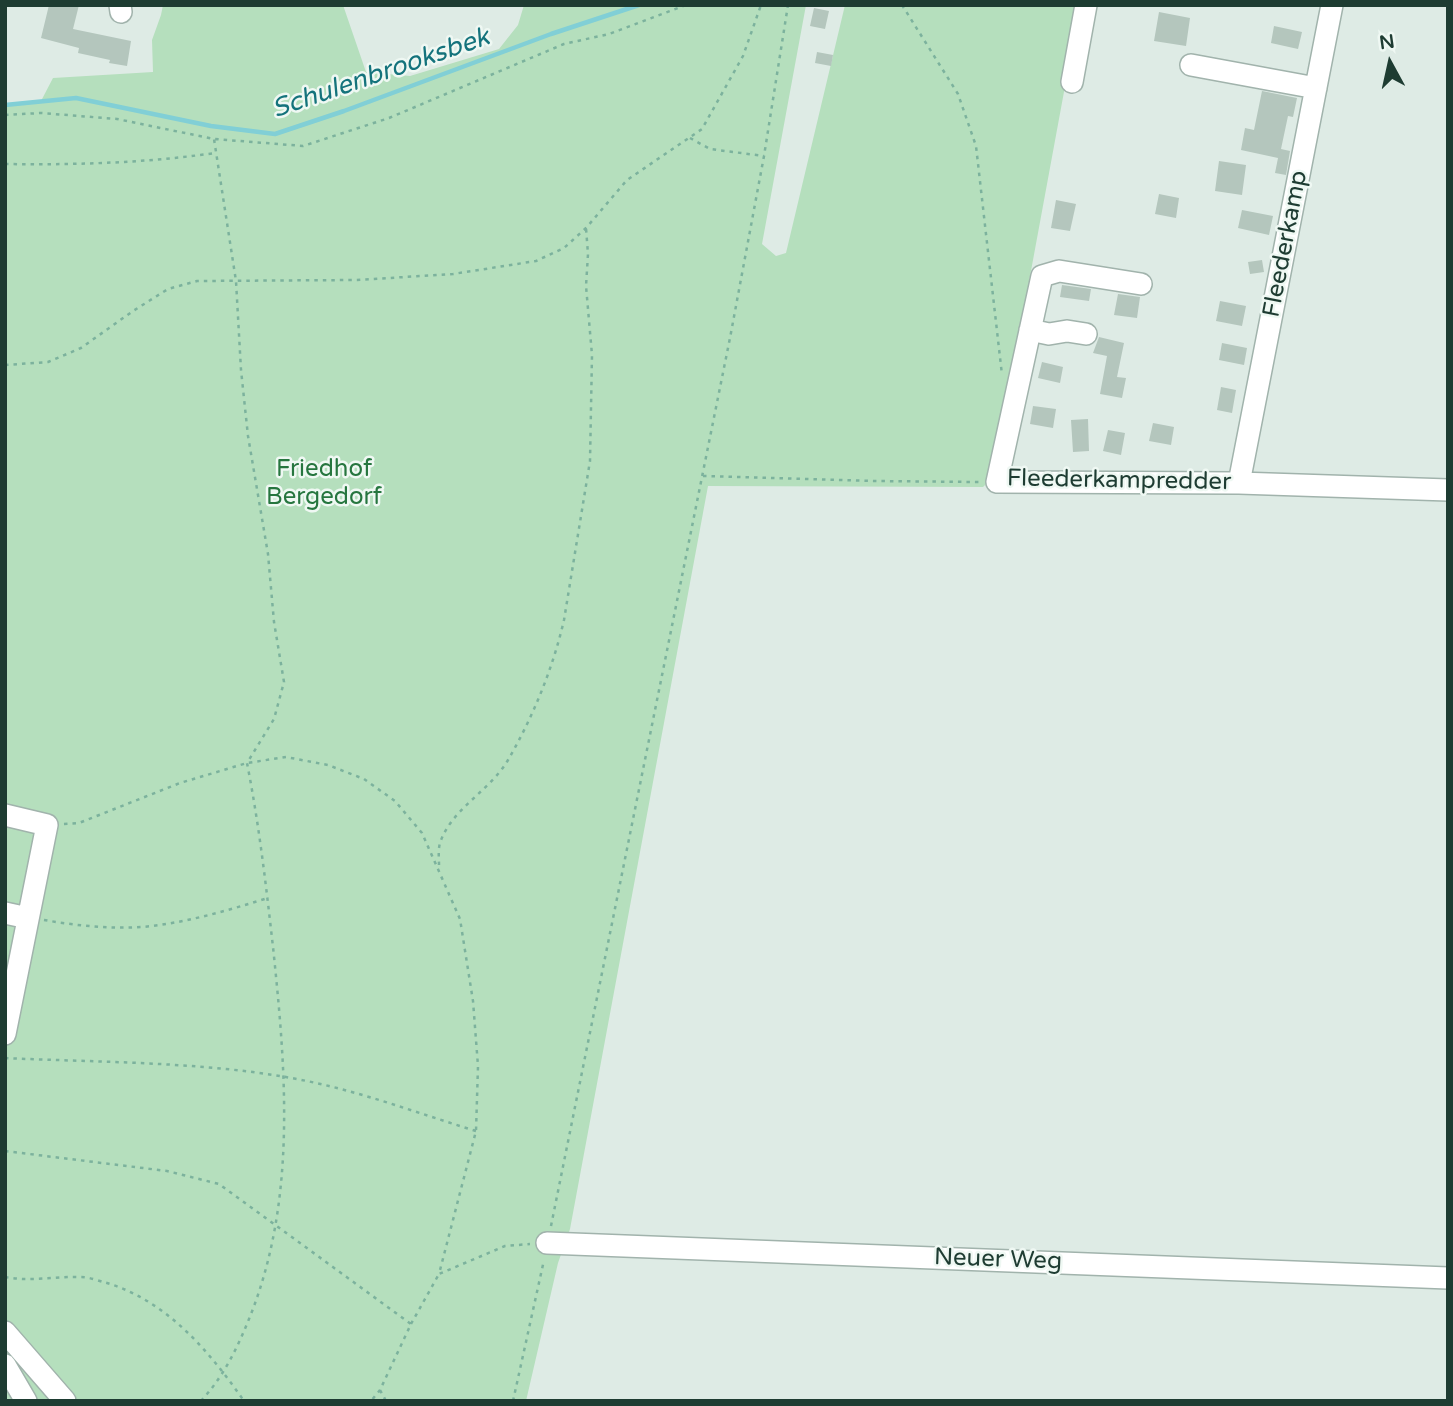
<!DOCTYPE html>
<style>
body{margin:0}
#map{position:relative;width:1453px;height:1406px;overflow:hidden;background:#deebe5;font-family:"Varela Round",sans-serif}
canvas{display:block}
.frame{position:absolute;inset:0;border:7px solid #1e3c32;pointer-events:none}
.north{position:absolute;left:1355px;top:28px;width:70px;height:70px;-webkit-text-stroke:5px #eff8f3;paint-order:stroke;rotate:352deg;font-size:19px;font-weight:700;line-height:28px;text-align:center;color:#1e3c32}
.north::after{content:'';display:block;margin:auto;width:24px;height:32px;background:#1e3c32;clip-path:polygon(50% 0,100% 100%,50% 72%,0 100%)}
</style>
<div id="map">
<canvas width="1453" height="1406"></canvas>
<div class="frame"></div>
<div class="north">N</div>
</div>
<script>
const ctx = document.querySelector('canvas').getContext('2d');
ctx.lineJoin = 'round';
function fillPath(path, color) { ctx.fillStyle = color; ctx.fill(path, 'evenodd'); }
function strokePath(path, color, width, dash) { ctx.strokeStyle = color; ctx.lineWidth = width; ctx.lineCap = dash ? 'butt' : 'round'; ctx.setLineDash(dash || []); ctx.stroke(path); }
function drawText(font, color, halo, rows, align = 'center') {
  ctx.font = font + ' "Varela Round",sans-serif'; ctx.lineWidth = 5; ctx.setLineDash([]); ctx.textBaseline = 'middle'; ctx.strokeStyle = halo; ctx.fillStyle = color; for (const [text, x, y, turn = 0] of rows) {
    ctx.save(); ctx.translate(x, y); ctx.rotate((+turn || 0) * Math.PI / 180); ctx.textAlign = isNaN(turn) ? turn : align; if (halo) ctx.strokeText(text, 0, 0); ctx.fillText(text, 0, 0); ctx.restore();
  }
}
fillPath(new Path2D(`
 M163,5H343L366,72L410,76L499,49L518,25L524,5H806L762,244L776,256L786,253L845,5H1080L993,477L983,487L708,486L570,1229L558,1263L526,1401H5V105L41,101L53,78L153,72L152,40L161,15Z`), '#b5dfbd');
strokePath(new Path2D(`
 M5,105L76,98L211,126L275,134L344,111L551,34L639,5`), '#81cfd6', 4.5);
fillPath(new Path2D(`
 M49,5H79L73,29L131,41L127,66L109,63L110,60L78,53L79,48L41,38Z
 M814,8L829,11L825,29L810,26Z
 M1159,12L1190,18L1186,46L1154,41Z
 M1274,26L1302,32L1298,49L1271,43Z
 M817,52L833,55L831,66L815,63Z
 M1262,91L1297,98L1293,117L1288,116L1281,149L1290,151L1286,175L1275,173L1278,158L1241,150L1245,128L1254,130Z
 M1219,161L1246,165L1242,195L1215,191Z
 M1159,194L1179,198L1176,218L1155,214Z
 M1056,200L1076,204L1070,231L1051,228Z
 M1242,210L1273,216L1269,235L1238,228Z
 M1262,260L1264,272L1250,274L1248,262Z
 M1062,285L1091,289L1089,301L1060,297Z
 M1118,294L1140,297L1137,318L1114,315Z
 M1220,301L1246,306L1242,326L1216,321Z
 M1099,337L1124,343L1117,377L1126,378L1122,398L1100,394L1107,356L1093,353Z
 M1222,343L1247,348L1244,365L1219,360Z
 M1042,362L1063,367L1060,383L1038,378Z
 M1221,387L1236,390L1232,413L1217,410Z
 M1033,406L1056,409L1053,428L1030,424Z
 M1088,419L1089,451L1073,452L1071,420Z
 M1153,423L1174,427L1171,445L1149,441Z
 M1108,430L1125,433L1121,455L1103,451Z`), '#b4c6bd');
const minor = new Path2D(`
 M120,5L121,12
 M1191,65L1316,88
 M1072,82L1086,5
 M1141,284L1059,271L1042,276L997,482L1239,483L1448,490
 M1030,330L1049,334L1067,331L1086,334
 M1239,483L1332,5
 M5,815L47,825L5,1034
 M5,913L28,918
 M547,1243L1448,1278
 M5,1332L65,1401
 M5,1365L26,1401`);
strokePath(minor, '#a1b3ac', 24);
strokePath(new Path2D(`
 M902,5L958,94L976,146L1002,375
 M5,115L41,113L117,119L214,139L303,146L389,118L564,44L609,34L686,5
 M690,138L710,149L764,156
 M5,164C76,165 145,163 215,153
 M5,365L48,362L81,348L133,311L168,289L197,281L357,280L453,274L536,261L564,248L586,228L627,180L702,129L743,56L761,5
 M703,476L873,481L979,482
 M64,824L79,823L180,783L247,763L286,757L328,765L364,779L395,801L422,833L460,919L473,1001L478,1066L476,1131L439,1274L505,1246L530,1244
 M439,865C439,858 438,850 440,843C451,809 490,791 508,760C533,717 553,668 564,620L590,461L592,355L586,286L588,254L586,228
 M44,920C79,926 116,930 152,926C192,921 229,910 268,898
 M5,1058C109,1063 228,1061 329,1086C378,1098 427,1116 476,1131
 M5,1151L167,1171L219,1184L411,1324L380,1390L371,1401
 M551,1226L730,338L764,156L788,5
 M5,1277C30,1282 55,1276 81,1277C89,1277 99,1281 107,1283C167,1301 209,1351 244,1401
 M411,1324L439,1274
 M380,1390L386,1401
 M201,1401C223,1377 237,1349 249,1319C297,1201 286,1071 273,947C266,885 259,824 247,763L274,719L284,682L274,622L268,554L248,436L241,370L236,281L214,139
 M513,1401L544,1260`), '#7cb29d', 2.5, [3.5, 5]);
strokePath(minor, '#fff', 21);
drawText('24px', '#1e3c32', '#eff8f3', [
 ["Fleederkamp",1286,244,-79],
 ["Fleederkampredder",1119,481,1],
 ["Neuer Weg",998,1260,2]
]);
drawText('24px', '#26763f', '#eff8f3', [
 ["Friedhof",324,470],
 ["Bergedorf",324,498]
]);
drawText('italic 26px', '#14737c', '#eff8f3', [
 ["Schulenbrooksbek",381,74,-19]
]);
</script>
